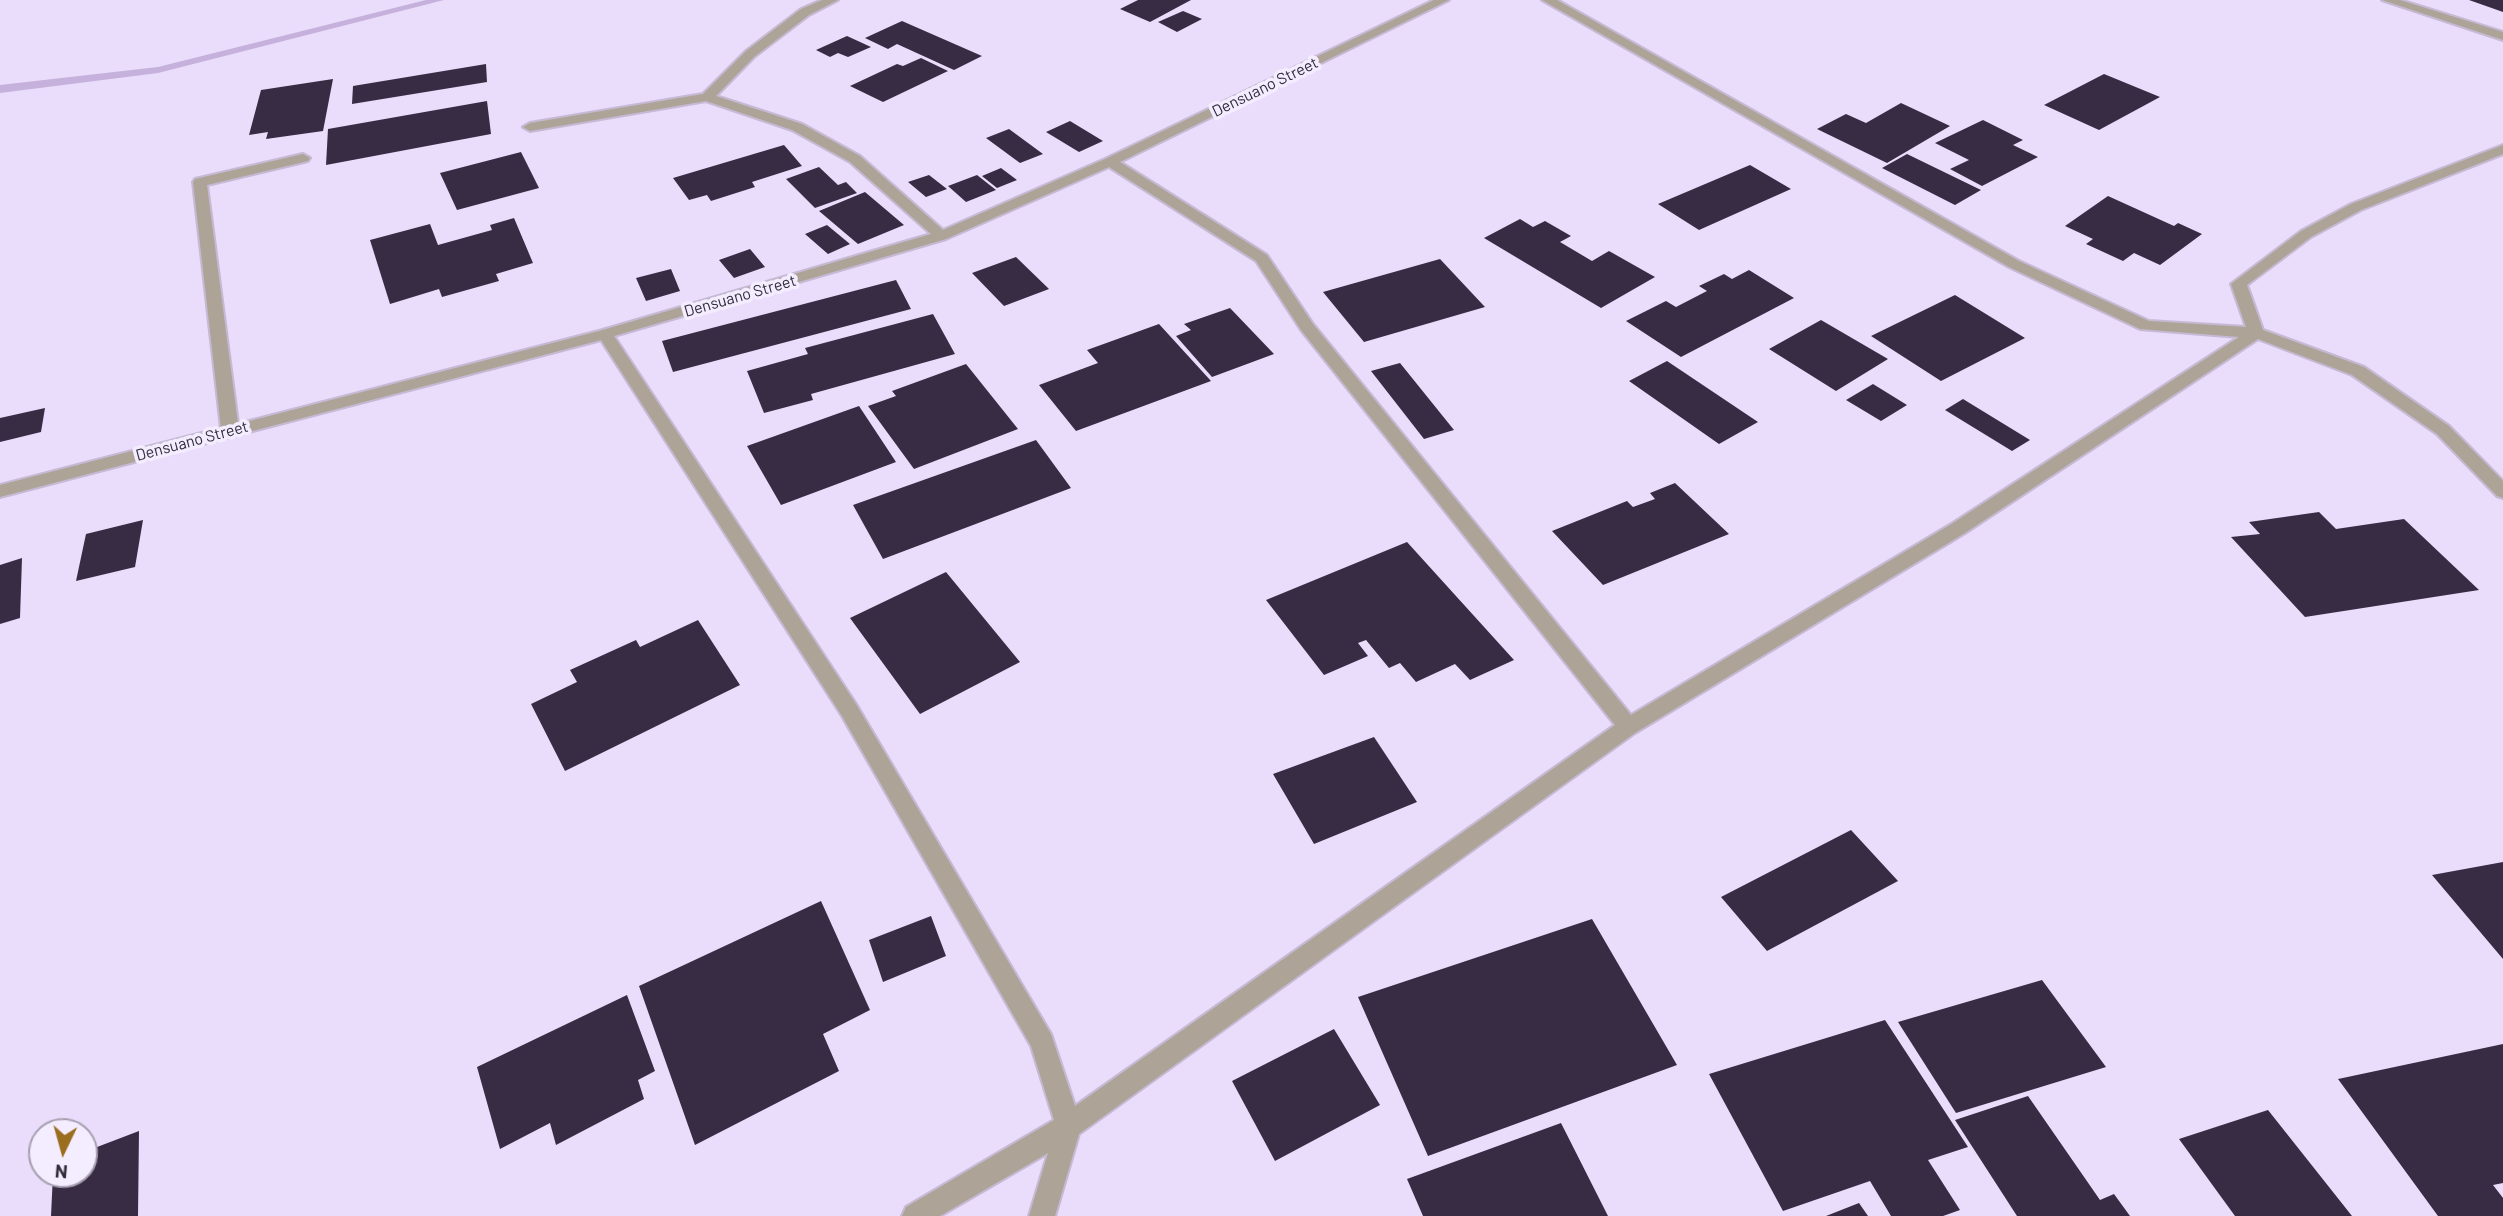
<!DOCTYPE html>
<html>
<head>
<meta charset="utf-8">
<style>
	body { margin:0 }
	#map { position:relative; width:2503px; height:1216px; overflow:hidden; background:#eadcfb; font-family:Barlow,sans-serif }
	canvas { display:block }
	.north { position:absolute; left:28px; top:1118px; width:70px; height:70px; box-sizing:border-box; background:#f4ecff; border:2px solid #a6a0b0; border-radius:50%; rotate:185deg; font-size:19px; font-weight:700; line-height:28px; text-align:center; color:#322d39 }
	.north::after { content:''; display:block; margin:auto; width:24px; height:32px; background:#9b6d1e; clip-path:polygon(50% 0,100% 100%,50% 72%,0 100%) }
</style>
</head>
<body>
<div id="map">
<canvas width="2503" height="1216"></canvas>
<div class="north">N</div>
</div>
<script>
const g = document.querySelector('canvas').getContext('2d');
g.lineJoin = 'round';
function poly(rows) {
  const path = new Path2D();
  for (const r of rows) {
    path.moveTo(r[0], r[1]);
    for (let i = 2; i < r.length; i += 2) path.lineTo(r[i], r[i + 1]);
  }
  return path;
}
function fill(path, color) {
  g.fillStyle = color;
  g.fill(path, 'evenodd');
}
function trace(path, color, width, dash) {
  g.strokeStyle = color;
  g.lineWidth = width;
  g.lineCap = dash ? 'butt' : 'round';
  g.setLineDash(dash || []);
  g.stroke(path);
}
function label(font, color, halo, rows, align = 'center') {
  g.font = font + ' Barlow,sans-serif';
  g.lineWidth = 7;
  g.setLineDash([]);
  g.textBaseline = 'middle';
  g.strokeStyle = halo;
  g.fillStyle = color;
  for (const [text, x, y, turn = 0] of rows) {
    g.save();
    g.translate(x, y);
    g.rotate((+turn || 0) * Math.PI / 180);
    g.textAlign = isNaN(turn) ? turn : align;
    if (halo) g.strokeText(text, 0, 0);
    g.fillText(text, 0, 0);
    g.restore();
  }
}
fill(poly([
	[426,0,444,0,158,73,0,93,0,85,158,67,426,0]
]), '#c5b1db');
fill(poly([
	[1138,0,1191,0,1150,22,1120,9],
	[2469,0,2503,0,2503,12],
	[1183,11,1202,19,1177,32,1158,22],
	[902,21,982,56,954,70,897,44,888,49,865,38],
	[847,36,871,47,848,57,838,53,830,57,816,50],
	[921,58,948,71,883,102,850,86,897,64,903,66],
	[486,64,487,82,352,104,353,86],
	[2104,74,2160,97,2099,130,2044,105],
	[333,79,323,131,266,139,268,132,249,135,261,90],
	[487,101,491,134,326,165,328,129],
	[1901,103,1950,126,1887,163,1817,129,1846,114,1866,123],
	[1983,120,2023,140,2013,145,2038,157,1982,186,1950,169,1969,160,1935,143],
	[1070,121,1103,141,1079,152,1046,132],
	[1009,129,1043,154,1020,163,986,138],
	[784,145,802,166,752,182,755,187,711,201,707,195,689,200,673,178],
	[521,152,539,188,457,210,440,173],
	[1907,154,1981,190,1955,205,1882,168],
	[1750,165,1791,189,1699,230,1658,204],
	[819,167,838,185,846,182,857,193,815,208,786,179],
	[1001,168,1017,180,997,188,982,176],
	[929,175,947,189,926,197,908,182],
	[977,175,996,190,966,202,948,186],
	[865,192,904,225,858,244,819,211],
	[2108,196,2174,226,2178,223,2202,234,2160,265,2134,253,2123,261,2086,244,2093,239,2065,226],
	[514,218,533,263,496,274,499,281,442,297,439,289,390,304,370,240,430,224,438,245,492,230,490,225],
	[1520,219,1533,227,1545,221,1571,236,1560,242,1592,261,1609,251,1655,277,1601,308,1484,238],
	[827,225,850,244,828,254,805,234],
	[750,249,765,267,734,278,719,260],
	[1016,257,1049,289,1004,306,972,273],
	[1440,259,1485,307,1364,342,1323,292],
	[671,269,680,291,646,301,636,278],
	[1749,270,1794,298,1681,357,1626,321,1666,301,1676,307,1707,291,1699,286,1724,274,1732,279],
	[896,280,911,309,673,372,662,341],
	[1955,295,2025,338,1941,381,1871,336],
	[1230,308,1274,354,1212,377,1176,336,1191,330,1184,324],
	[933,314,955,354,811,394,813,400,764,413,747,371,808,354,805,348],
	[1821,320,1888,359,1836,391,1769,349],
	[1159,324,1211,381,1076,431,1039,385,1098,363,1087,350],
	[1667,361,1758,422,1719,444,1629,381],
	[1400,363,1454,430,1424,439,1371,371],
	[966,364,1018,429,914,469,868,406,896,396,892,391],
	[1873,384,1907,405,1881,421,1846,400],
	[1963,399,2030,440,2012,451,1945,410],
	[859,406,896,462,781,505,747,446],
	[45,408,41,432,0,442,0,418],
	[1036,440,1071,488,883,559,853,505],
	[1675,483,1729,534,1603,585,1552,531,1627,501,1633,507,1655,499,1650,493],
	[2319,512,2336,529,2404,519,2479,590,2305,617,2231,537,2260,534,2249,522],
	[143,520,135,567,76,581,86,534],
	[1407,542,1514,660,1470,680,1455,664,1416,682,1400,663,1389,668,1366,640,1358,643,1368,656,1324,675,1266,600],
	[22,558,20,618,0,624,0,565],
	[946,572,1020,662,920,714,850,618],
	[698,620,740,685,565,771,531,704,577,682,570,670,636,640,640,647],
	[1374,737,1417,802,1314,844,1273,774],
	[1851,830,1898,881,1767,951,1721,897],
	[2503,862,2503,959,2432,875],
	[821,901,870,1010,823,1034,839,1071,695,1145,639,986],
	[931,916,946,956,883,982,869,940],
	[1592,919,1677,1065,1428,1156,1358,997],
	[2042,980,2106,1067,1956,1113,1898,1022],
	[627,995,655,1071,638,1080,644,1099,556,1145,550,1123,500,1149,477,1067],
	[1885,1020,1968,1147,1928,1160,1960,1210,1943,1216,1891,1216,1870,1181,1783,1211,1709,1074],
	[1334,1029,1380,1105,1275,1161,1232,1081],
	[2503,1044,2503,1183,2493,1185,2503,1198,2503,1216,2438,1216,2338,1079],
	[2028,1096,2100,1200,2114,1194,2130,1216,2017,1216,1955,1120],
	[2268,1110,2352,1216,2235,1216,2179,1139],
	[1561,1123,1608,1216,1423,1216,1407,1179],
	[139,1131,138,1216,51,1216,53,1174,84,1174,84,1152],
	[1859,1203,1868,1216,1826,1216]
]), '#382c45');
const minor = poly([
	[822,0,838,0,809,15,754,57,716,96,802,124,860,156,943,230,1105,159,1434,0,1449,0,1120,162,1267,255,1313,324,1631,715,1953,523,2239,337,2140,329,2009,267,1542,0,1557,0,2019,261,2149,321,2246,327,2231,284,2301,231,2351,204,2503,145,2503,154,2361,210,2311,237,2247,285,2263,330,2364,367,2449,426,2503,481,2503,498,2497,496,2437,434,2352,375,2258,339,1965,533,1635,733,1079,1134,1055,1216,1029,1216,1048,1153,940,1216,902,1216,906,1207,1054,1120,1031,1046,842,716,601,340,0,497,0,485,221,428,193,182,195,179,303,154,310,158,308,161,207,185,238,424,599,331,931,234,850,162,792,130,706,101,530,131,523,127,530,123,703,94,746,51,801,9,822,0],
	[1109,167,1256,261,1301,330,1615,725,1075,1106,1051,1034,856,704,614,336,946,239,1109,167],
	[2382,0,2400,0,2503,32,2503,40,2382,0]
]);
trace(minor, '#c5b9d4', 4);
fill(minor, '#ada497');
label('16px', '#322d39', '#f4ecff', [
	["Densuano Street",1265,87,-26],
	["Densuano Street",740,296,-16],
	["Densuano Street",192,441,-15]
]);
</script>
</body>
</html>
